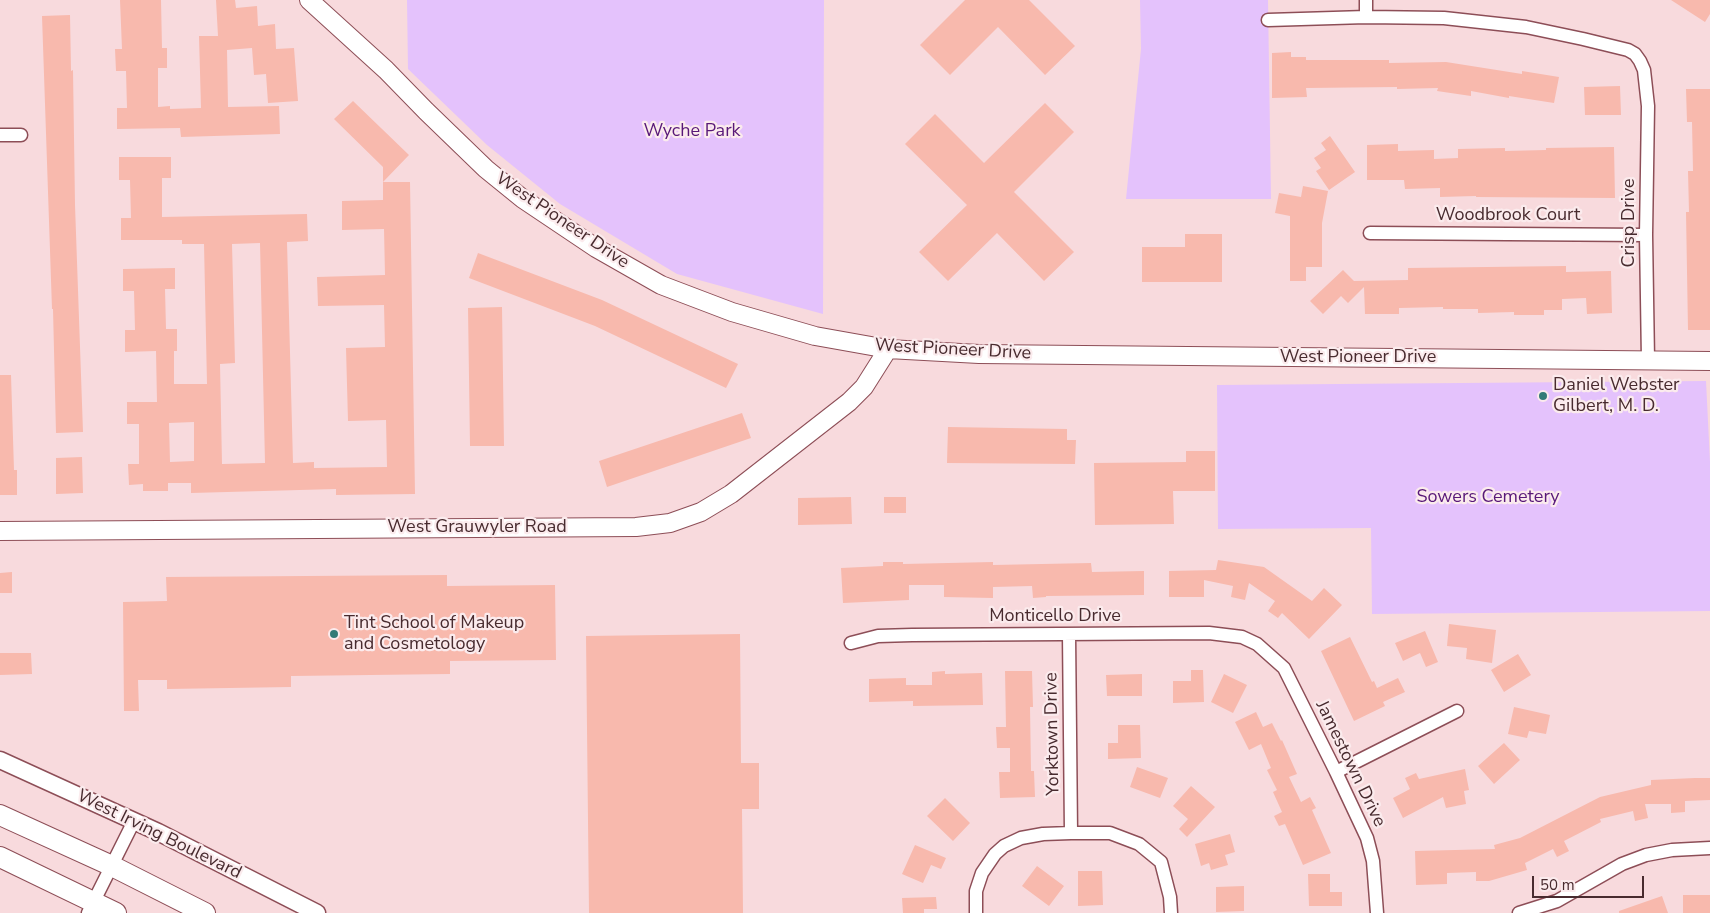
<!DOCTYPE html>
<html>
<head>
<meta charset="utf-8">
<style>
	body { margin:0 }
	#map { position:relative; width:1710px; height:913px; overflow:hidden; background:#f8dadd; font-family:"Nunito Sans",sans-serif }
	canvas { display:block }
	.scale { position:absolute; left:1532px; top:876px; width:112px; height:22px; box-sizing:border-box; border:2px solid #482b2f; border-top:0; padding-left:6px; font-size:15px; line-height:18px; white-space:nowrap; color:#482b2f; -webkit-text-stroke:4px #fbebed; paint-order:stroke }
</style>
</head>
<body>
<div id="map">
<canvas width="1710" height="913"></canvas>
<div class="scale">50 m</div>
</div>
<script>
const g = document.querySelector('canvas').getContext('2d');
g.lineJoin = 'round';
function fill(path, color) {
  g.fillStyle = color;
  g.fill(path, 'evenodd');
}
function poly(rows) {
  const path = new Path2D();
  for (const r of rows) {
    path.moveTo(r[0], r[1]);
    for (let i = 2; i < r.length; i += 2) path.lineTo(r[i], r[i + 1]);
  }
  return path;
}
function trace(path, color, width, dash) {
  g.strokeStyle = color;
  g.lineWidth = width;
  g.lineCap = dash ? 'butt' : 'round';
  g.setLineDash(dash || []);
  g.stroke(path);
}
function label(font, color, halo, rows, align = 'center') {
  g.font = font + ' "Nunito Sans",sans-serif';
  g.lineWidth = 4.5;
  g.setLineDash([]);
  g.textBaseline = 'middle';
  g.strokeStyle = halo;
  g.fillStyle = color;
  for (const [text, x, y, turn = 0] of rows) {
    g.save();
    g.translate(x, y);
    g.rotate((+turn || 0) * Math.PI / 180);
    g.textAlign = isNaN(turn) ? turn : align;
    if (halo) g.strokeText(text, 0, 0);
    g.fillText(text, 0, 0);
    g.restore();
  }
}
fill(poly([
	[407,0,824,0,823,314,677,274,560,204,487,145,408,69],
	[1140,0,1268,0,1271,199,1126,199,1141,49],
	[1706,381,1710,462,1710,611,1372,614,1371,528,1218,529,1217,385]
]), '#e4c2fc');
fill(poly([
	[120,0,161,0,162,48,167,48,167,68,158,68,158,107,170,106,170,109,201,108,199,36,218,36,216,0,235,0,236,8,257,6,258,26,275,24,276,49,294,48,298,101,268,103,266,74,254,75,252,48,227,50,228,107,279,106,280,134,181,137,180,128,117,129,117,108,127,108,126,71,116,71,115,49,122,49],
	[965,0,1029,0,1075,46,1045,75,998,27,950,75,920,45],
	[1671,0,1710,0,1710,14,1705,22],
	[70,15,71,71,73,70,75,205,83,432,56,433,53,309,52,309,42,16],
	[1291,52,1291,57,1306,57,1306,60,1389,60,1389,63,1446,62,1522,74,1522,71,1559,77,1554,103,1509,96,1509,98,1471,91,1471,96,1437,91,1438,88,1397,89,1397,87,1306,88,1307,97,1272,98,1272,53],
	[1620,86,1621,115,1585,115,1584,87],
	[1686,89,1710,89,1710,330,1688,330,1686,212,1689,212,1688,171,1693,171,1692,122,1687,122],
	[353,101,409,155,383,182,383,167,334,119],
	[1045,103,1074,132,1014,192,1074,252,1044,281,997,233,948,281,919,252,967,205,905,144,935,114,984,163],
	[1330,136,1355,172,1329,190,1316,171,1321,168,1314,158,1326,150,1321,143],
	[1398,144,1398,151,1434,150,1434,159,1458,158,1458,149,1505,148,1505,151,1546,150,1546,148,1614,147,1615,198,1476,197,1476,196,1440,197,1440,188,1405,189,1404,180,1367,180,1367,145],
	[119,157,171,157,171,178,162,178,162,217,307,214,308,241,287,242,293,463,314,462,314,468,387,467,386,420,348,421,346,348,385,347,384,305,318,306,317,277,385,275,384,229,342,230,342,201,383,200,383,182,410,182,415,494,336,495,336,489,191,493,191,483,168,483,168,491,143,491,143,484,129,485,128,464,139,464,139,424,127,424,127,402,157,402,156,351,125,352,125,330,135,330,134,291,123,291,123,269,175,268,175,289,165,289,166,329,177,329,177,351,174,351,174,384,207,384,204,244,182,244,182,240,121,240,121,218,131,218,130,180,119,180],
	[260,243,265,463,222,464,220,364,235,363,232,244],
	[194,422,194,461,170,462,169,423],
	[1303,186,1328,191,1322,223,1322,267,1306,267,1306,281,1290,281,1290,216,1275,213,1279,193,1301,197],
	[1185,234,1222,234,1222,282,1142,282,1142,247,1185,247],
	[478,253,602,300,738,364,726,388,595,326,469,278],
	[1566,266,1566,272,1611,271,1612,313,1587,314,1586,298,1562,299,1562,310,1544,310,1544,315,1514,315,1514,312,1478,313,1478,309,1443,309,1443,307,1399,308,1399,314,1365,314,1364,287,1348,303,1341,296,1323,314,1310,301,1343,270,1354,281,1408,280,1408,268],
	[502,307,504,446,470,446,468,308],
	[0,375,11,375,14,470,17,470,17,495,0,495],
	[742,413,751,438,607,487,599,461],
	[948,427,1067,429,1067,440,1076,440,1075,464,947,463],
	[1186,451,1215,451,1215,491,1173,491,1174,524,1095,525,1094,463,1186,462],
	[82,457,83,493,56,494,56,458],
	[851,497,852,524,798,525,798,498],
	[884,497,906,497,906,513,884,513],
	[1218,560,1264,567,1312,601,1324,588,1342,605,1309,639,1282,613,1278,618,1268,611,1275,601,1249,583,1245,600,1231,597,1233,586,1204,580,1204,597,1169,597,1169,571,1216,570],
	[883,562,903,562,903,564,993,562,993,565,1091,563,1092,572,1144,571,1144,595,1046,596,1046,597,1033,598,1032,586,993,587,993,598,944,597,944,585,909,585,909,600,843,603,841,568,883,566],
	[12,572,12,593,0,593,0,573],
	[447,575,447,586,555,585,556,660,450,661,450,674,291,676,291,687,167,689,167,680,138,680,139,711,124,711,123,602,167,601,166,577],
	[1449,624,1496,630,1492,663,1466,659,1467,648,1447,646],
	[1425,631,1438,662,1426,667,1420,653,1403,661,1395,643],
	[740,634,741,763,759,763,759,809,742,809,743,913,589,913,586,636],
	[1350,637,1372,682,1374,681,1377,688,1398,678,1405,692,1383,702,1385,706,1354,721,1321,651],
	[0,653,31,653,32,674,0,675],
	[1518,654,1531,675,1504,692,1491,670],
	[1191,670,1203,670,1204,702,1173,703,1173,681,1191,681],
	[945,671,945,674,982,673,983,705,913,706,913,701,869,702,869,679,906,678,906,685,932,685,932,672],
	[1005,671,1032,671,1033,707,1030,707,1031,771,1034,771,1035,797,1000,798,999,772,1010,772,1010,748,997,748,996,727,1006,727],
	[1142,674,1142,696,1107,696,1106,675],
	[1224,674,1247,685,1233,713,1211,702],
	[1514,707,1550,715,1546,734,1529,731,1527,738,1508,734],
	[1256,712,1263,727,1272,723,1281,741,1282,740,1297,774,1289,777,1301,802,1310,797,1316,808,1312,810,1331,853,1303,865,1285,824,1279,826,1274,816,1282,812,1273,792,1277,790,1267,770,1271,768,1261,744,1249,750,1235,722],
	[1118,725,1140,725,1141,758,1108,759,1108,743,1118,743],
	[1504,743,1520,760,1494,784,1478,766],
	[1137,767,1168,778,1160,798,1130,787],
	[1465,769,1469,790,1464,791,1466,804,1446,808,1443,797,1403,818,1393,798,1410,789,1405,778,1416,773,1419,779],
	[1695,778,1710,778,1710,800,1685,801,1685,812,1671,813,1671,804,1645,804,1648,818,1635,821,1633,811,1600,819,1601,822,1564,841,1569,851,1557,857,1553,849,1525,863,1527,870,1489,881,1476,881,1476,872,1447,873,1447,884,1416,885,1415,851,1495,849,1494,845,1520,838,1600,797,1651,785,1651,780],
	[1191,786,1215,807,1187,837,1179,829,1188,819,1173,806],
	[945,798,970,823,953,841,927,816],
	[1230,834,1235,852,1225,855,1228,865,1211,870,1209,863,1201,866,1195,844],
	[915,845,946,858,941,869,931,865,923,883,902,874],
	[1037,866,1064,886,1049,906,1022,886],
	[1078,871,1102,871,1103,905,1078,906],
	[1308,874,1330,874,1330,892,1342,892,1342,906,1309,906],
	[1244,886,1244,911,1216,912,1216,887],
	[1683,895,1710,895,1710,913,1683,913],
	[1662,896,1668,913,1619,913,1619,911],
	[936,897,937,909,924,909,924,913,903,913,902,898]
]), '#f8b9ad');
const minor = poly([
	[1366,0,1366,17],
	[1268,20,1366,17,1444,18,1526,27,1583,39,1628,50,1635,54,1640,61,1644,70,1648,106,1646,235,1648,360],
	[0,135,21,135],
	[1370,233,1646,235],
	[1069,634,1071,833],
	[851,643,878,636,912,635,1209,633,1242,637,1257,644,1284,668,1336,772,1367,838,1373,861,1377,913],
	[1336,772,1457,711],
	[88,913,134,821],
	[976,913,976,891,982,873,995,854,1004,846,1021,838,1043,834,1071,833,1110,833,1139,844,1161,862,1170,897,1171,913],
	[1519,913,1557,901,1622,864,1646,855,1672,850,1710,848]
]);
const tertiary = poly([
	[0,760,158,832,317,913]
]);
const secondary = poly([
	[309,0,386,70,426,111,486,169,523,199,596,248,661,285,732,312,815,336,888,349,979,354,1710,361],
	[0,531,636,527,670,523,701,512,731,494,849,402,864,387,888,349]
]);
const primary = poly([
	[0,815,112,866,205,913],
	[0,857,116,913]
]);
trace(minor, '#8d4e57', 15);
trace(tertiary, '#8d4e57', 19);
trace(secondary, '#8d4e57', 20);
trace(primary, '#8d4e57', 22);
trace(minor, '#fff', 12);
trace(tertiary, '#fff', 16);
trace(secondary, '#fff', 18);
trace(primary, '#fff', 20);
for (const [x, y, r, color] of [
	[1543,396,5,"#327b77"],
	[334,634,5,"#327b77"]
]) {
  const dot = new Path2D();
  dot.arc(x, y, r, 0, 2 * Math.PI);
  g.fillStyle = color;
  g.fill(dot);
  trace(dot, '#fbebed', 2);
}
label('18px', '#581878', '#fbebed', [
	["Wyche Park",692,132],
	["Sowers Cemetery",1488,498]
]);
label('18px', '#482b2f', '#fbebed', [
	["Woodbrook Court",1508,216],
	["West Pioneer Drive",562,221,34],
	["Crisp Drive",1630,223,-90],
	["West Pioneer Drive",953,350,3],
	["West Pioneer Drive",1358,358],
	["West Grauwyler Road",477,528],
	["Monticello Drive",1055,617],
	["Yorktown Drive",1053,734,-91],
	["Jamestown Drive",1350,764,64],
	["West Irving Boulevard",159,835,26]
]);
label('18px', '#482b2f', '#fbebed', [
	["Daniel Webster",1553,386],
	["Gilbert, M. D.",1553,407],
	["Tint School of Makeup",344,624],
	["and Cosmetology",344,645]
], 'left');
</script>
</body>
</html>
